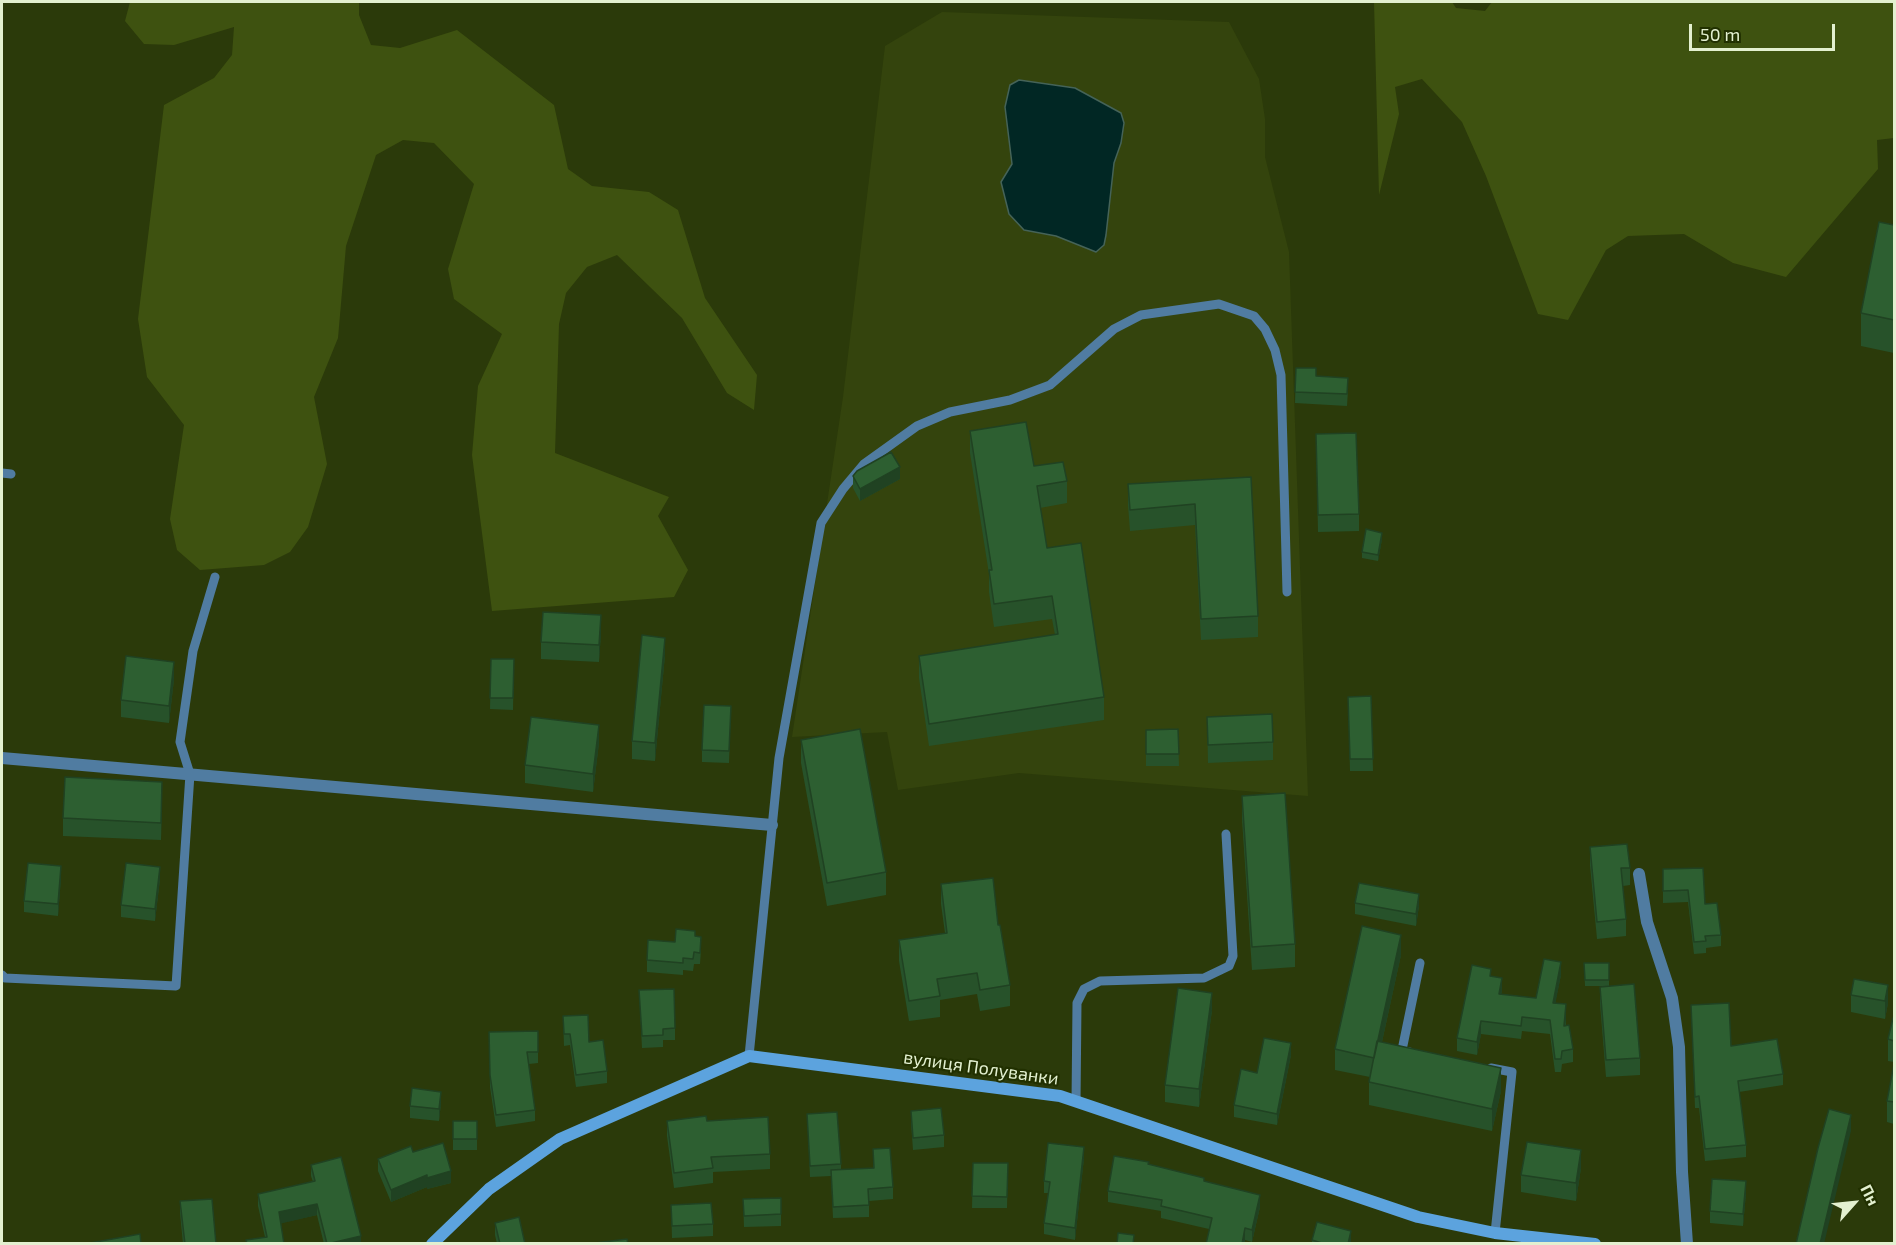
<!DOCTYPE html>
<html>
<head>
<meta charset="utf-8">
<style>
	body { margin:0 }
	#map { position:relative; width:1896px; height:1245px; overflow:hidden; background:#2b3a0a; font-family:"Exo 2",sans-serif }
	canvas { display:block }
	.frame { position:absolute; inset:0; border:3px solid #e3f0d0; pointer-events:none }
	.north { position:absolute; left:1824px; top:1173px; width:60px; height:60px; -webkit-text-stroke:4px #213000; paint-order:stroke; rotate:63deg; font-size:16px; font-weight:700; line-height:24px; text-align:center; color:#e3f0d0 }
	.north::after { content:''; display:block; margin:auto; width:21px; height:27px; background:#e3f0d0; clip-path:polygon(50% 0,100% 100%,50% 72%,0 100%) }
	.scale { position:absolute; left:1689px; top:24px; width:146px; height:27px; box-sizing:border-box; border:3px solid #e3f0d0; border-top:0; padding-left:8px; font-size:18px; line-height:21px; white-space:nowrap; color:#e3f0d0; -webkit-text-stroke:4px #213000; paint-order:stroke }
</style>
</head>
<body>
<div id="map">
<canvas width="1896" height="1245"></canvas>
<div class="frame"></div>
<div class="north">Пн</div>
<div class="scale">50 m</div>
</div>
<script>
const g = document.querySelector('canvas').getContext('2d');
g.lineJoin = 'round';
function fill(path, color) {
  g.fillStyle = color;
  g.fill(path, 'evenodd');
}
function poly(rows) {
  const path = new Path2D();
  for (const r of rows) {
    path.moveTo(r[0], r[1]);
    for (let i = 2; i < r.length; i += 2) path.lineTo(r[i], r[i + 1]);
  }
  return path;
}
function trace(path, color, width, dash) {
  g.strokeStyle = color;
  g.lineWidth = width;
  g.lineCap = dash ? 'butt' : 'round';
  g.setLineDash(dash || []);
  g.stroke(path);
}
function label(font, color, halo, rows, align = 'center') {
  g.font = font + ' "Exo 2",sans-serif';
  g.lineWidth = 4.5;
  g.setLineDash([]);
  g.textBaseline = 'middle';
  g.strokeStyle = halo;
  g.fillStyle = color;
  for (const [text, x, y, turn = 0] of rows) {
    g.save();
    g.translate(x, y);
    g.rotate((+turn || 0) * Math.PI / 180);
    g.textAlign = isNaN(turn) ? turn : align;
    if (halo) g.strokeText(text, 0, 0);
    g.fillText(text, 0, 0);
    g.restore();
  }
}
fill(poly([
	[942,12,1229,22,1259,79,1265,119,1265,157,1289,252,1308,796,1019,773,898,790,887,732,792,737,843,397,885,46]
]), '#34440d');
fill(poly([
	[130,2,359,2,359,15,371,45,400,48,457,30,554,105,568,169,592,186,649,192,678,210,705,298,757,375,754,410,727,393,682,318,617,255,587,267,566,293,559,324,555,453,669,497,658,516,688,570,674,597,492,611,472,455,478,386,502,334,454,299,448,269,474,184,434,143,403,140,376,155,346,246,338,338,314,397,327,464,308,527,290,552,264,565,200,570,177,550,170,519,184,425,147,377,138,319,164,105,214,78,232,55,234,27,174,45,144,44,125,21],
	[1374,2,1452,2,1456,8,1485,11,1492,2,1894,2,1894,138,1877,140,1878,169,1786,277,1733,263,1684,234,1628,236,1606,250,1568,320,1538,314,1486,176,1462,122,1422,79,1395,87,1399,114,1379,195]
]), '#3e5210');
const water = poly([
	[1019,80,1075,88,1121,113,1124,123,1121,143,1114,163,1106,235,1104,245,1096,252,1056,236,1024,230,1009,214,1001,182,1012,164,1005,107,1010,85,1019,80]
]);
fill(water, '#012724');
trace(water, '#456358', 1.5);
trace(poly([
	[2,473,11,474],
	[2,975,5,978,176,986,190,774,180,742,193,651,215,577],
	[1410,1052,1402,1050,1420,963],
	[749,1056,779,758,821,523,843,489,864,464,917,426,950,412,1010,400,1050,385,1114,329,1141,315,1219,304,1254,316,1265,329,1275,350,1281,375,1287,592],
	[1491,1068,1512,1072,1495,1233],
	[1076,1102,1077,1003,1084,989,1100,981,1204,978,1229,966,1233,956,1226,834]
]), '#507ca1', 9);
trace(poly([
	[2,758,772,825],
	[1639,874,1647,922,1672,998,1679,1047,1682,1172,1687,1244]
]), '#507ca1', 12);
trace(poly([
	[432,1244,489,1189,560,1139,749,1056,1060,1096,1418,1217,1495,1233,1595,1244]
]), '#5ca3de', 12);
fill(poly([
	[1894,225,1894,353,1861,346,1861,313],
	[1296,368,1348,390,1347,406,1295,403],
	[970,431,1034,466,1067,481,1067,503,1040,508,1047,548,1104,697,1104,720,929,746,919,678,919,656,1055,635,1052,619,994,627,989,592,989,574,970,453],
	[1316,434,1359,514,1359,531,1318,532],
	[853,476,900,479,860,501,853,488],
	[1251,477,1258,616,1258,637,1201,640,1195,525,1130,531,1128,505,1128,484],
	[1382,539,1378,561,1362,558,1362,552],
	[601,633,599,662,541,659,541,642],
	[665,655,655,761,632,759,632,741],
	[491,659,514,659,513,710,490,709],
	[174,679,169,723,121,717,121,700],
	[1371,696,1373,771,1350,771,1348,697],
	[731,706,729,763,702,762,702,750],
	[1207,717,1273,742,1273,760,1208,763],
	[1178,729,1179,766,1146,766,1146,730],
	[801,740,886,872,886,895,827,906,801,763],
	[599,743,593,792,525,783,525,765],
	[1242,796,1295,944,1295,967,1252,970,1242,819],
	[162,799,161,840,63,836,63,818],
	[1590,847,1630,868,1630,885,1623,886,1626,919,1626,936,1597,939,1590,865],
	[1663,869,1705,904,1721,935,1721,946,1706,948,1706,953,1694,954,1688,902,1663,903],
	[61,878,58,916,24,912,24,901],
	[160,879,155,921,121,917,121,905],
	[941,884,998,925,1010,985,1010,1006,980,1011,977,994,940,1000,940,1017,909,1021,899,961,899,940,945,933,941,904],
	[1355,903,1419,906,1416,926,1355,914],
	[695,936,701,949,700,964,694,964,693,971,683,970,683,975,647,972,647,960,675,942],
	[1401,955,1382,1042,1501,1091,1492,1131,1369,1105,1369,1082,1370,1077,1335,1070,1335,1049],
	[1584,963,1609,963,1609,986,1585,986],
	[1561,975,1555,1003,1566,1018,1566,1026,1573,1049,1573,1062,1562,1064,1561,1072,1555,1072,1550,1034,1522,1031,1521,1039,1481,1034,1477,1055,1457,1051,1457,1038,1491,976,1502,991,1501,994,1536,998],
	[1854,979,1888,1003,1885,1019,1851,1012,1851,995],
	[1600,987,1640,1058,1640,1075,1606,1077,1600,1004],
	[639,990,675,1028,675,1040,663,1040,663,1047,642,1048],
	[1691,1005,1731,1046,1783,1074,1783,1085,1739,1092,1746,1145,1746,1157,1705,1161,1699,1108,1695,1108],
	[1212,1010,1199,1107,1165,1102,1165,1085],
	[563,1016,607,1071,607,1083,576,1087,570,1045,564,1046],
	[1894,1019,1894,1062,1888,1061,1888,1039],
	[538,1031,538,1063,529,1064,535,1110,535,1121,496,1127,490,1087,489,1032],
	[1291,1055,1277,1125,1234,1117,1234,1105,1257,1073],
	[1894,1064,1894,1124,1887,1122,1887,1101],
	[441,1103,439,1121,410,1118,410,1106],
	[911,1111,944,1135,944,1147,913,1150,911,1123],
	[807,1114,841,1164,841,1170,873,1168,873,1149,893,1187,893,1199,869,1201,869,1217,833,1218,831,1176,810,1177],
	[453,1121,477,1121,477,1150,453,1150],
	[667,1121,707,1121,770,1154,770,1169,713,1172,713,1183,674,1188,667,1136],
	[413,1152,451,1183,427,1189,427,1187,391,1202,378,1171,378,1159],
	[1084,1158,1075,1240,1044,1234,1044,1223,1048,1193,1044,1193,1044,1181],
	[973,1163,1008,1163,1007,1208,972,1208],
	[311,1165,361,1244,324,1244,317,1215,281,1223,284,1244,246,1244,246,1240,265,1237,258,1206,258,1194,313,1182,311,1176],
	[1149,1165,1204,1181,1260,1207,1252,1242,1209,1229,1161,1218,1161,1211,1108,1202,1108,1191],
	[1581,1168,1576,1201,1521,1192,1521,1175],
	[1746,1193,1743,1226,1710,1223,1710,1211],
	[781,1198,781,1226,744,1227,743,1199],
	[180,1201,216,1244,183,1244,180,1213],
	[671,1205,713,1224,713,1236,672,1238],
	[495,1223,525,1244,497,1244,495,1235],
	[1312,1240,1351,1244,1312,1244]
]), '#27522a');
fill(poly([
	[900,467,900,479,860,501,860,489],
	[1382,533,1382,539,1378,561,1378,555],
	[601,615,601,633,599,662,599,645],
	[665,638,665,655,655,761,655,743],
	[174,662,174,679,169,723,169,706],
	[599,725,599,743,593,792,593,774],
	[162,782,162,799,161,840,161,823],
	[61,866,61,878,58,916,58,904],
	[160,867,160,879,155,921,155,909],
	[1419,894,1419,906,1416,926,1416,914],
	[1401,935,1401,955,1374,1078,1374,1058],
	[1561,962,1561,975,1553,1016,1553,1003],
	[1502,978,1502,991,1499,1007,1499,994],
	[1888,985,1888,1003,1885,1019,1885,1001],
	[1212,993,1212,1010,1199,1107,1199,1089],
	[1566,1004,1566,1018,1564,1039,1564,1026],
	[1481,1021,1481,1034,1477,1055,1477,1042],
	[1291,1043,1291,1055,1277,1125,1277,1114],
	[1501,1068,1501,1091,1492,1131,1492,1109],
	[441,1092,441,1103,439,1121,439,1109],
	[1851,1115,1851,1131,1824,1244,1820,1244],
	[1084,1147,1084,1158,1075,1240,1075,1228],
	[1581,1150,1581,1168,1576,1201,1576,1183],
	[451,1171,451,1183,427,1189,427,1178],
	[427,1175,427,1187,391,1202,391,1190],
	[1746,1181,1746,1193,1743,1226,1743,1214],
	[1260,1195,1260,1207,1252,1242,1252,1230],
	[317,1204,317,1215,279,1224,279,1212],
	[1245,1228,1245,1244,1242,1244],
	[1351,1231,1351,1244,1348,1244],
	[361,1236,361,1244,330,1244]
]), '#204222');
const building = poly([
	[1879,222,1894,225,1894,320,1861,313,1879,222],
	[1296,368,1316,368,1316,376,1348,378,1347,394,1295,392,1296,368],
	[1026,422,1034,466,1063,462,1067,481,1037,486,1047,548,1081,543,1104,697,929,724,919,656,1058,634,1052,596,994,604,989,570,992,570,970,431,1026,422],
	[1356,433,1359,514,1318,515,1316,434,1356,433],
	[891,452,900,467,860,489,853,476,857,471,891,452],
	[1251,477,1258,616,1201,619,1195,504,1130,510,1128,484,1251,477],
	[1366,529,1382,533,1378,555,1362,552,1366,529],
	[543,612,601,615,599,645,541,642,543,612],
	[642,635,665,638,655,743,632,741,642,635],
	[126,656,174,662,169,706,121,700,126,656],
	[491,659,514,659,513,698,490,698,491,659],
	[1371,696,1373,759,1350,759,1348,697,1371,696],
	[704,705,731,706,729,751,702,750,704,705],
	[1272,714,1273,742,1208,745,1207,717,1272,714],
	[531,717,599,725,593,774,525,765,531,717],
	[860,729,886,872,827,883,801,740,860,729],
	[1178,729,1179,754,1146,754,1146,730,1178,729],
	[65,777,162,782,161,823,63,818,65,777],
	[1285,793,1295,944,1252,947,1242,796,1285,793],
	[1627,844,1630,868,1621,868,1626,919,1597,922,1590,847,1627,844],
	[28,863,61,866,58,904,24,901,28,863],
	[126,863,160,867,155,909,121,905,126,863],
	[1703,868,1705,904,1717,903,1721,935,1705,936,1706,941,1694,942,1688,890,1663,891,1663,869,1703,868],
	[993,878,998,925,1000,925,1010,985,980,990,977,973,937,979,940,996,909,1001,899,940,947,933,941,884,993,878],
	[1359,883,1419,894,1416,914,1355,903,1359,883],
	[1362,926,1401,935,1374,1058,1335,1049,1362,926],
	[676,929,695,931,695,936,701,937,700,953,694,952,693,959,683,958,683,963,647,960,648,940,675,942,676,929],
	[1544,959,1561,962,1553,1003,1566,1004,1564,1026,1569,1025,1573,1049,1562,1051,1561,1059,1555,1059,1550,1020,1522,1017,1521,1026,1481,1021,1477,1042,1457,1038,1472,965,1491,969,1490,976,1502,978,1499,994,1536,998,1544,959],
	[1584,963,1609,963,1609,980,1585,980,1584,963],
	[1854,979,1888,985,1885,1001,1851,995,1854,979],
	[1634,984,1640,1058,1606,1060,1600,987,1634,984],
	[1178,988,1212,993,1199,1089,1165,1085,1178,988],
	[674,989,675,1028,663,1029,663,1035,642,1036,639,990,674,989],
	[1729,1003,1731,1046,1777,1039,1783,1074,1738,1081,1746,1145,1705,1149,1699,1096,1695,1097,1691,1005,1729,1003],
	[588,1015,589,1042,603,1040,607,1071,576,1075,570,1034,564,1034,563,1016,588,1015],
	[1893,1018,1894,1019,1894,1041,1888,1039,1893,1018],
	[538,1031,538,1052,527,1052,535,1110,496,1115,490,1075,489,1032,538,1031],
	[1264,1038,1291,1043,1277,1114,1234,1105,1241,1069,1257,1073,1264,1038],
	[1377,1041,1501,1068,1492,1109,1369,1082,1377,1041],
	[1894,1064,1894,1102,1887,1101,1894,1064],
	[412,1088,441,1092,439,1109,410,1106,412,1088],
	[941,1108,944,1135,913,1138,911,1111,941,1108],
	[1829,1109,1851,1115,1820,1244,1796,1244,1818,1148,1829,1109],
	[837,1112,841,1164,810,1166,807,1114,837,1112],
	[706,1116,707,1121,768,1117,770,1154,711,1157,713,1168,674,1173,667,1121,706,1116],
	[453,1121,477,1121,477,1139,453,1139,453,1121],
	[1527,1142,1581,1150,1576,1183,1521,1175,1527,1142],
	[443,1143,451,1171,427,1178,427,1175,391,1190,378,1159,411,1146,413,1152,443,1143],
	[1048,1143,1084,1147,1075,1228,1044,1223,1050,1182,1044,1181,1048,1143],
	[890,1148,893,1187,868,1189,869,1205,833,1207,831,1170,874,1168,873,1149,890,1148],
	[1114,1156,1149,1162,1148,1164,1204,1178,1204,1181,1260,1195,1252,1230,1245,1228,1242,1244,1206,1244,1212,1218,1161,1206,1162,1200,1108,1191,1114,1156],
	[341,1157,361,1236,327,1244,317,1204,279,1212,284,1244,247,1244,246,1240,267,1237,258,1194,315,1181,311,1165,341,1157],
	[973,1163,1008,1163,1007,1197,972,1196,973,1163],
	[1712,1179,1746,1181,1743,1214,1710,1211,1712,1179],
	[781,1198,781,1214,744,1216,743,1199,781,1198],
	[212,1199,216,1244,185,1244,180,1201,212,1199],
	[711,1203,713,1224,672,1226,671,1205,711,1203],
	[519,1217,525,1244,500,1244,495,1223,519,1217],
	[1317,1222,1351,1231,1348,1244,1325,1244,1312,1240,1317,1222],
	[1118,1233,1134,1235,1133,1244,1117,1244,1118,1233],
	[140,1234,141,1244,90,1244,90,1243,140,1234],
	[627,1239,628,1244,595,1244,595,1243,627,1239]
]);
fill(building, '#2d5f31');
trace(building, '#204222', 1.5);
label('18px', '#e3f0d0', '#213000', [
	["вулиця Полуванки",981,1068,8]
]);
</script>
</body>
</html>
